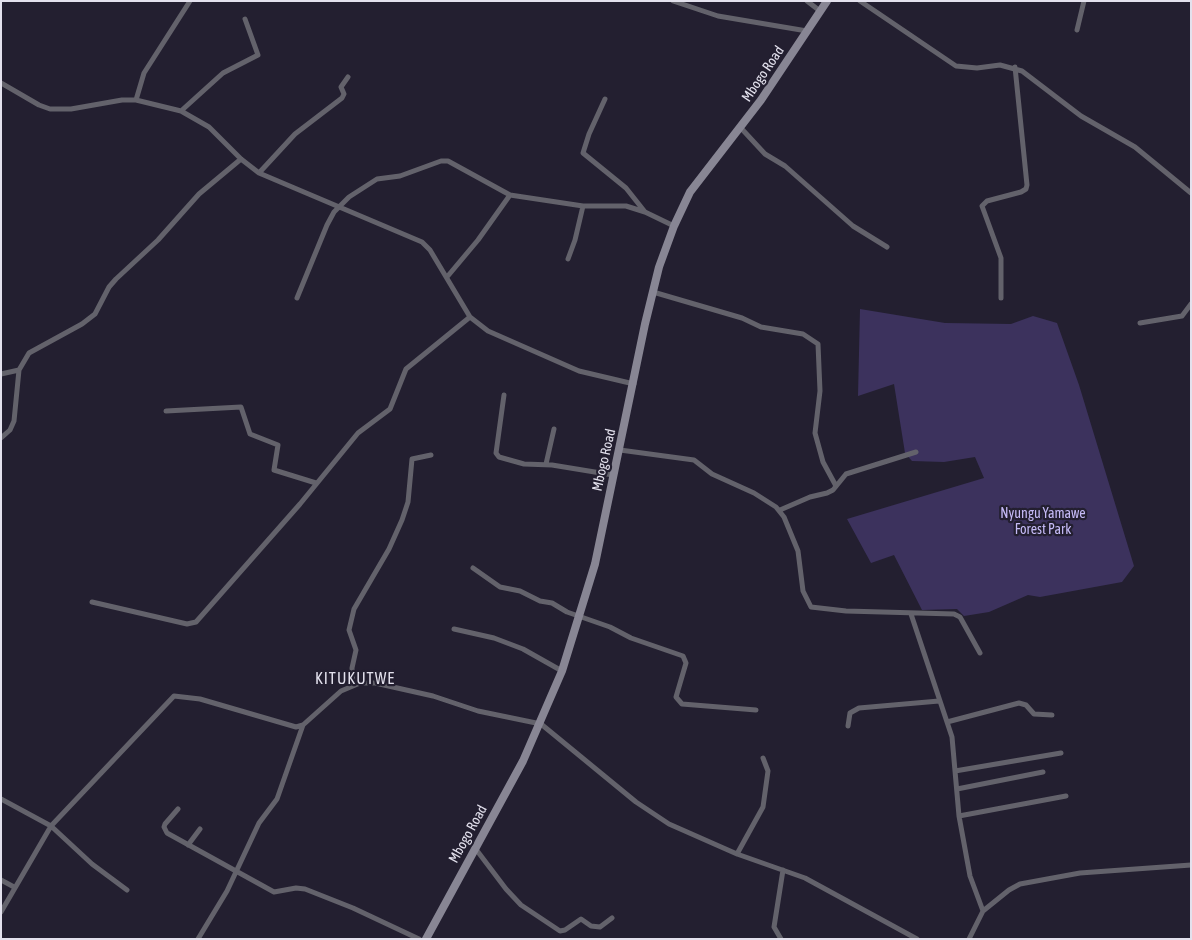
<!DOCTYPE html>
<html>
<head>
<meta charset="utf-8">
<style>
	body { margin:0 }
	#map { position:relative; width:1192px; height:940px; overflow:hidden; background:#231f30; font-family:"Asap Condensed",sans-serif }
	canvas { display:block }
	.frame { position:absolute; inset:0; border:2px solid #e3e1ed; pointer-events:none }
</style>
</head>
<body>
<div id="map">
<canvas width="1192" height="940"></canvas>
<div class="frame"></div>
</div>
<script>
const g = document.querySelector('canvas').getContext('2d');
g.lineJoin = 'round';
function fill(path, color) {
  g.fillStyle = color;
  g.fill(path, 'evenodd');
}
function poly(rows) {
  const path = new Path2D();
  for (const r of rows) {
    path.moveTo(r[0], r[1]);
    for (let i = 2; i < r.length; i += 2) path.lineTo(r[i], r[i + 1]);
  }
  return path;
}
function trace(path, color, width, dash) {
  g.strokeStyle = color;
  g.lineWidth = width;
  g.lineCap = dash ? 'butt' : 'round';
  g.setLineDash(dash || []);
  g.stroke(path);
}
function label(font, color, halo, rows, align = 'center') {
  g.font = font + ' "Asap Condensed",sans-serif';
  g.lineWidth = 4.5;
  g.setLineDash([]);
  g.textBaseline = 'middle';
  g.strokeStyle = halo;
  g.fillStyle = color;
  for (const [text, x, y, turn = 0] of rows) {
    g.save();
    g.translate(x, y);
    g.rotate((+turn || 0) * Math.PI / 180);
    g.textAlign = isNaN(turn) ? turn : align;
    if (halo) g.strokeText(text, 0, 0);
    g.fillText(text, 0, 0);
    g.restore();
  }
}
fill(poly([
	[860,309,945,323,1011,324,1033,316,1057,323,1079,385,1134,566,1122,582,1040,597,1028,595,989,612,964,616,957,609,922,610,894,555,871,563,847,519,984,478,975,457,944,462,912,461,905,453,894,384,858,396]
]), '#3c325d');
trace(poly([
	[673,1,718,16,807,31],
	[807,1,820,11],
	[860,1,956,66,977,68,1000,65,1022,71,1081,116,1135,147,1191,193],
	[1077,30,1084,1],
	[1,83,39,105,50,109,71,109,122,100,136,100,181,111,209,127,241,159,259,173,422,242,430,250,470,317,488,331,579,371,634,384],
	[605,99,589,134,583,153,626,188,645,212],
	[136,100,144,73,190,1],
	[181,111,223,73,258,55,245,19],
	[740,127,765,154,785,166,853,226,887,247],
	[259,173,295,134,342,98,344,94,341,87,348,77],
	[568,259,575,240,583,206],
	[447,277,478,240,510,195],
	[653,292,742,318,761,327,803,334,818,344,820,391,815,433,823,462,836,486],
	[297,298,327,225,334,212,349,197,377,179,400,176,441,161,448,161,510,195,583,206,626,206,645,212,674,226],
	[1001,298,1001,258,982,206,987,201,1021,192,1026,189,1027,185,1015,67],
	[1140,323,1182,316,1191,304],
	[1,374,19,370],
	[504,395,496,453,499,457,524,464,552,465,613,475],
	[166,411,241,407,250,434,278,445,274,470,316,483],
	[1,438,10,430,14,421,19,370,29,353,82,324,95,314,109,287,116,279,158,240,199,194,241,159],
	[620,450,694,460,712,474,754,493,776,507,784,517,798,551,803,591,811,607,846,611,954,614,960,617,980,653],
	[546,464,554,429],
	[780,510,810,497,827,493,833,490,846,474,916,452],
	[473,568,500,587,520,591,540,601,552,603,567,612,610,627,631,638,683,656,686,663,676,697,682,704,756,710],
	[92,602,187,624,196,622,300,504,358,433,390,409,406,369,470,317],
	[911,614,952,737,959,816,970,876,983,911],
	[454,629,494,638,523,649,562,671],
	[353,686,352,668,356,650,349,630,354,609,389,549,402,520,408,502,412,459,431,455],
	[947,722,1019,703,1026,705,1034,714,1052,715],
	[848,726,850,713,859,708,939,701],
	[955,771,1061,753],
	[957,789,1043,772],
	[1,799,51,826,92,864,127,890],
	[178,809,165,824,164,827,167,833,274,892,296,888,305,889,353,908,419,939],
	[959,816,1066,796],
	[188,845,200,829],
	[475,848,506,889,521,905,560,931,565,930,581,919,591,926,600,927,612,918],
	[737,854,763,807,768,771,763,758],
	[1,880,14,887],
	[1,912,51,826,174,696,200,699,296,727,303,725,341,691,360,683,375,683,433,696,478,711,541,724,636,802,669,824,737,854,805,878,917,939],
	[198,939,227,891,259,823,277,799,303,725],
	[781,939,774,927,783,870],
	[969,939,983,911,1009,890,1020,884,1080,873,1191,865]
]), '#63626b', 5);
trace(poly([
	[426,939,523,761,562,671,595,564,645,324,659,267,674,226,690,192,761,100,827,1]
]), '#888694', 8);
label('14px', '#e3e1ed', '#231f30', [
	["Mbogo Road",763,74,-56],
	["Mbogo Road",604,460,-77],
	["Mbogo Road",468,834,-61]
]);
label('14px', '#c5baf6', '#231f30', [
	["Nyungu Yamawe",1043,514],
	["Forest Park",1043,530]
]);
g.letterSpacing = '1px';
label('16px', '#e3e1ed', '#231f30', [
	["KITUKUTWE",355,679]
]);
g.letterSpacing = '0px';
</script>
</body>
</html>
